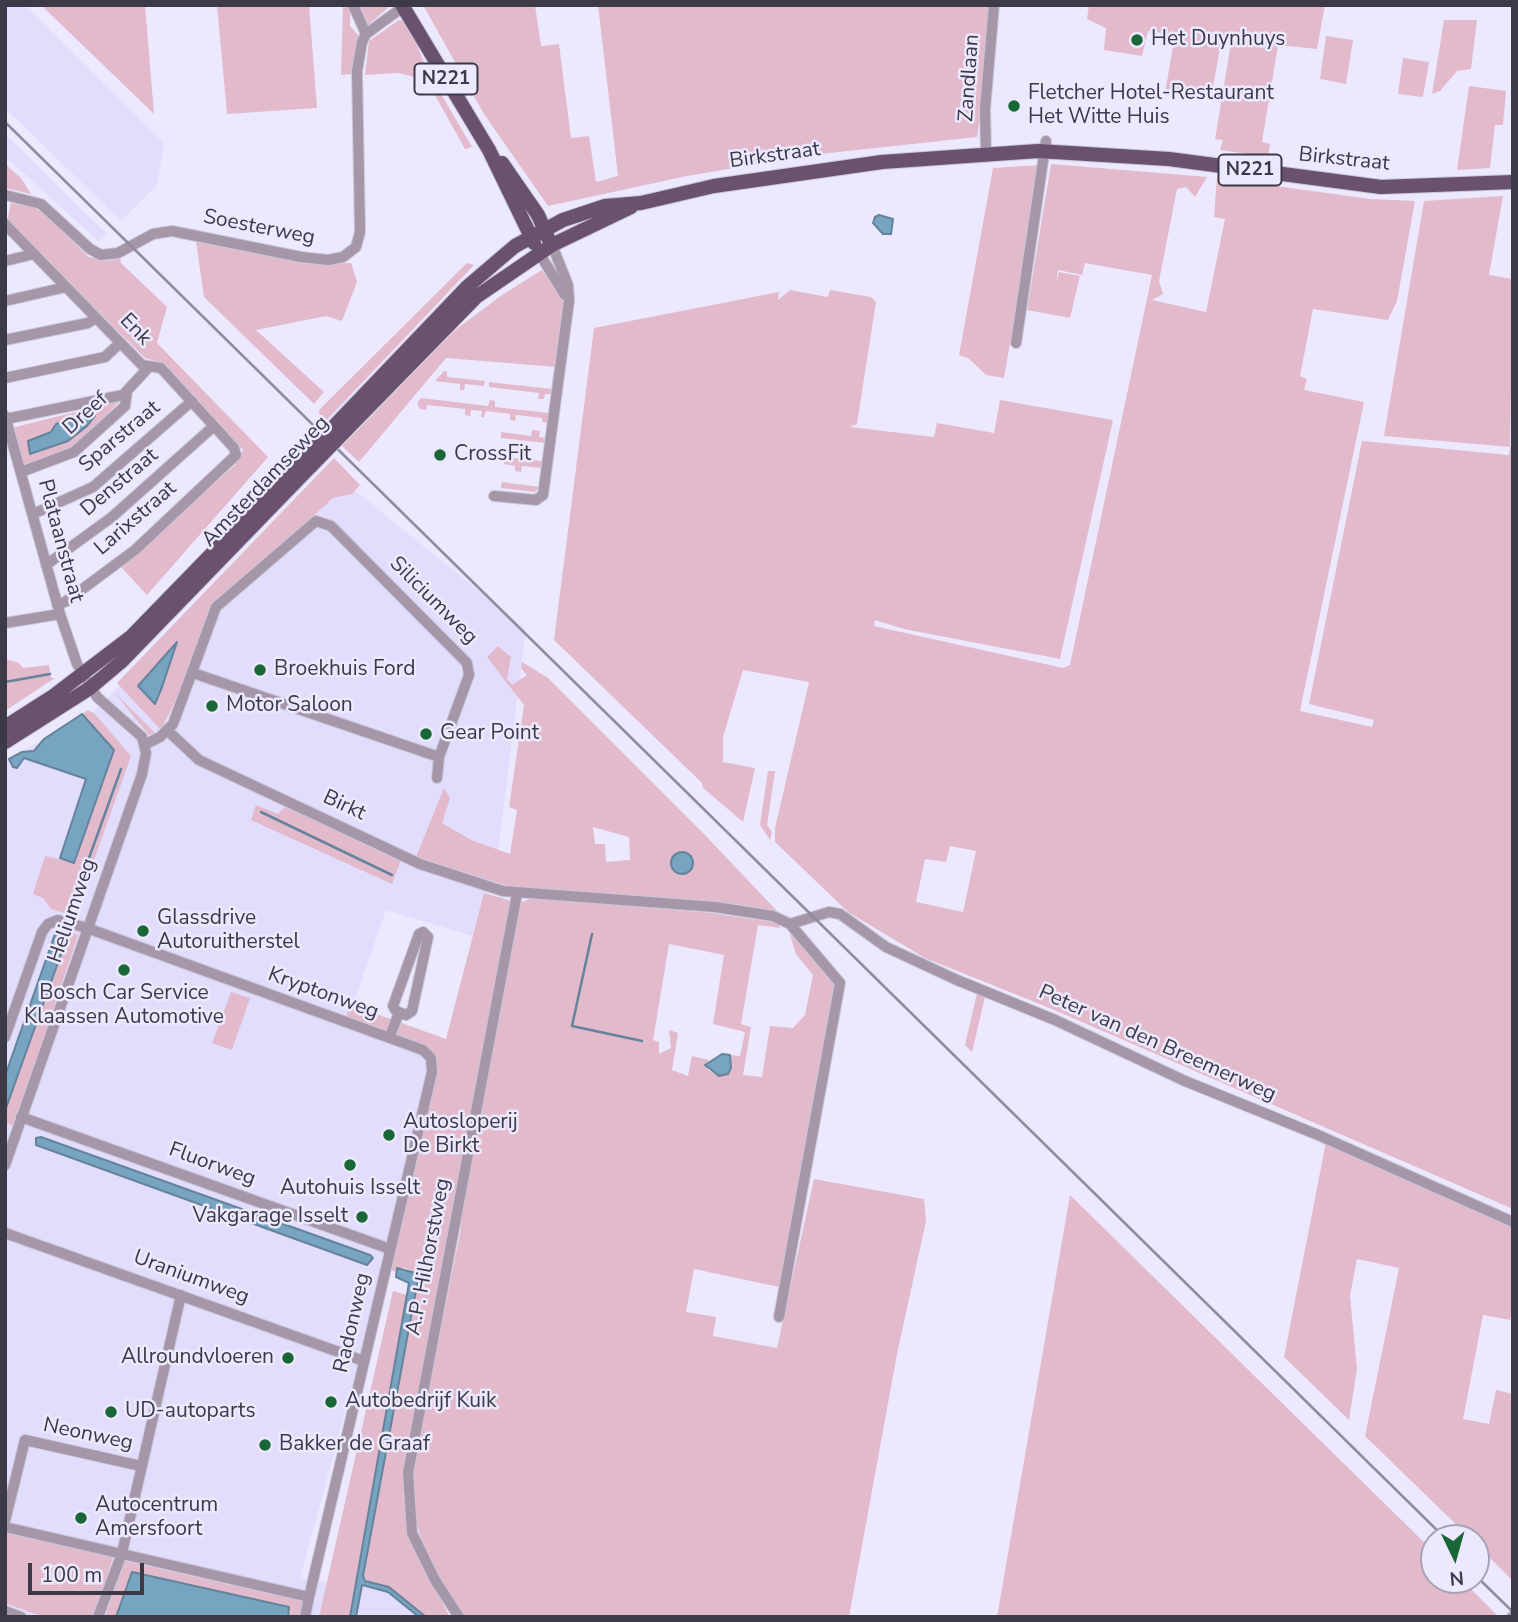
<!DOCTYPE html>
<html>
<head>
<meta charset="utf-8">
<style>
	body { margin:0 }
	#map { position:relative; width:1518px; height:1622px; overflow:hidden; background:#ece9fe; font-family:"Nunito Sans",sans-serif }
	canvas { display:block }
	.frame { position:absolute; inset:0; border:7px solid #3c3a47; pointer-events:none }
	.north { position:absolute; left:1420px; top:1524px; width:70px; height:70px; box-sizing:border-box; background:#ece9fe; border:2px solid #a6a3b5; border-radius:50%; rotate:175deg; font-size:19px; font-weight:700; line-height:28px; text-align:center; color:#3c3a47 }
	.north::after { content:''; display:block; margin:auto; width:24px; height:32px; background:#196736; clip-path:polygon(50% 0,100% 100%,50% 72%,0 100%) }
	.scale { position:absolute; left:28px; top:1563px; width:116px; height:32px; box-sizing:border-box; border:4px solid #3c3a47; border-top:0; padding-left:9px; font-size:21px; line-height:24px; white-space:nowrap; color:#3c3a47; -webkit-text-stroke:5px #ece9fe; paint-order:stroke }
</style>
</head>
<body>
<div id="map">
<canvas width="1518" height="1622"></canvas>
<div class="frame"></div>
<div class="north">N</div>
<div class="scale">100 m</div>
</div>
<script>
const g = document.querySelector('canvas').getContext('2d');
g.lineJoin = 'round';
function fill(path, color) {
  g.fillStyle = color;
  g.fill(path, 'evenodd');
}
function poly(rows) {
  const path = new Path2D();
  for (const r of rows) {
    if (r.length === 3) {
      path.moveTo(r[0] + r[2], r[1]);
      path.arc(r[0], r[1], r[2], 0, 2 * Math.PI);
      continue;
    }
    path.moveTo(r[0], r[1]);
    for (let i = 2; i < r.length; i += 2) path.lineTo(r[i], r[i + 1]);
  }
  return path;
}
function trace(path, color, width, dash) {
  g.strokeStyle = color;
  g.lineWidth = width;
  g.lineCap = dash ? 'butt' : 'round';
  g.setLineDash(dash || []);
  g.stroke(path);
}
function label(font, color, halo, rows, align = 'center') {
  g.font = font + ' "Nunito Sans",sans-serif';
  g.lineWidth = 5;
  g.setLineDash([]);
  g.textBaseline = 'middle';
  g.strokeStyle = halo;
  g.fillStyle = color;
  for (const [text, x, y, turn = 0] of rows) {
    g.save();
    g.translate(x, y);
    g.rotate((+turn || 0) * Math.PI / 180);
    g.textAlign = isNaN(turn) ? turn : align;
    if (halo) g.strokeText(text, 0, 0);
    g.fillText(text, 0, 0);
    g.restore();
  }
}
fill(poly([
	[5,5,24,5,164,143,157,185,121,221,5,108],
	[5,134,107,234,99,242,5,156],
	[338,477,526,629,498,851,473,936,386,910,353,1005,446,1039,300,1578,380,1590,389,1593,418,1617,5,1617,5,761,91,713,121,685,165,723,198,621]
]), '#e2dcfd');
fill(poly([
	[41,5,145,5,154,114],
	[217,5,309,5,317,108,227,114],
	[343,5,350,5,350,26,359,36,353,74,341,75],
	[361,5,390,5,390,6,366,27,362,21],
	[423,5,535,5,541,46,559,44,571,138,589,136,596,182,618,176,598,5,996,5,977,137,811,155,687,176,548,206,484,114],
	[1089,5,1325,5,1317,49,1278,45,1262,142,1270,144,1268,157,1220,150,1223,140,1215,139,1231,43,1221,42,1211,99,1165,93,1175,35,1148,31,1142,56,1104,50,1106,28,1087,19],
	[399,20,408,23,427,70,472,147,465,149,436,97,415,77,398,73,365,75,369,41],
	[1444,20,1477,20,1471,69,1457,71,1440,91,1432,94],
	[1326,36,1353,40,1346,84,1320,79],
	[1403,58,1429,62,1423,97,1398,94],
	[1469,86,1506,91,1503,125,1495,125,1490,168,1457,170],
	[5,164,21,178,31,194,5,188],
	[1051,164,1207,177,1195,197,1186,187,1177,189,1159,281,1163,294,1152,300,1206,312,1225,219,1214,217,1217,178,1371,199,1415,201,1397,301,1388,320,1313,309,1300,376,1307,379,1304,390,1364,402,1300,711,1372,727,1374,720,1309,704,1362,441,1509,455,1510,447,1384,436,1424,201,1503,196,1489,275,1513,279,1510,447,1513,447,1513,1209,1052,1009,925,958,848,912,775,842,775,828,809,682,743,670,723,737,723,762,755,768,743,822,703,788,702,783,554,640,594,328,779,292,778,300,790,290,828,297,830,290,871,297,876,302,857,424,850,427,934,437,937,423,994,433,1000,400,1113,420,1060,659,904,629,875,620,874,626,1063,668,1070,665,1152,275,1085,263,1082,275,1058,270,1056,284,1059,272,1080,276,1070,318,1027,310],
	[950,846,976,851,963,912,916,902,925,859,946,862],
	[1041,165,1004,378,986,375,968,358,959,355,993,168],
	[11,203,35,208,44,214,89,257,106,261,120,258,121,263,167,307,157,343,268,457,147,595,121,567,235,465,243,450,162,363,145,358,7,221],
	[196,241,330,264,351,263,357,282,342,321,326,316,256,330,324,392,314,404,204,297],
	[467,263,474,265,324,423,320,420,319,410],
	[542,270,564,299,556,367,446,358,359,462,342,446,454,331,502,295],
	[444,371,447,371,447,377,485,381,484,386,465,384,464,390,460,390,460,384,435,381],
	[489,382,552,389,551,394,545,394,544,399,538,399,539,393,489,387],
	[421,398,488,406,490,400,495,401,495,407,549,413,548,423,542,422,542,418,516,415,515,421,510,420,510,414,486,411,484,417,481,417,482,411,471,410,470,416,465,415,465,409,427,405,426,410,420,409,417,403],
	[120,401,69,453,23,468,11,428],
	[92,413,75,437,32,455,45,434,51,432,56,424],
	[532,430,540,431,539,437,546,438,545,443,501,438,501,432,531,436],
	[505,457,542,461,542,468,522,466,521,472,515,471,515,466,504,464],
	[334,458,360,485,352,494,333,498,214,606,181,689,161,730,117,683],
	[502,482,540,487,535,492,501,488],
	[498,646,511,657,507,679,512,685,527,675,521,668,522,662,548,678,704,834,777,911,742,905,518,889,416,857,444,788,450,798,442,823,471,840,510,854,517,810,509,807,524,705,487,657],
	[593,827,629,837,630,860,606,862,605,844,595,844],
	[682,850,690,869,682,875,676,873,673,862,674,856],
	[5,659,19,663,23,668,49,665,51,678,55,678,5,711],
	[114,692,155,733,149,735],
	[88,710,95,714,131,756,74,916,51,909,43,898,33,894,45,856,75,863,114,750,82,714],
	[768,771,775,771,767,825,772,832,770,840,760,825],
	[256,805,278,814,285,807,401,860,392,884,251,820],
	[484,893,512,901,403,1495,414,1549,450,1617,426,1617,390,1587,365,1581,363,1576,419,1274,405,1268,397,1268,395,1272,389,1268,436,1059,428,1049,347,1019,347,1013,351,1005,446,1039],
	[531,898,711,913,778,923,780,928,758,925,741,1024,751,1027,743,1075,762,1077,770,1026,793,1028,805,1015,813,975,796,954,789,931,835,984,779,1287,694,1269,686,1312,716,1317,713,1336,777,1348,814,1179,924,1199,926,1221,897,1354,849,1617,463,1617,428,1560,414,1516,413,1467,461,1228,457,1222,520,903],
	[669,944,724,955,713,1024,745,1032,740,1056,730,1055,731,1068,725,1075,716,1075,708,1070,706,1065,709,1060,692,1056,688,1076,672,1070,678,1033,669,1030,671,1048,659,1054,659,1042,653,1040],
	[63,929,78,935,14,1126,6,1123,5,1111,65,943,56,931],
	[231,992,250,998,232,1050,212,1043],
	[977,993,985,997,972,1052,965,1045],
	[1326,1142,1513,1225,1513,1309,1510,1320,1483,1315,1463,1419,1489,1424,1496,1390,1513,1394,1513,1581,1476,1544,1476,1538,1470,1538,1365,1436,1399,1268,1357,1259,1350,1296,1357,1369,1349,1420,1284,1357],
	[1070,1195,1434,1552,1434,1580,1462,1580,1499,1617,997,1617],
	[393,1291,407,1295,350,1617,319,1617],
	[5,1533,113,1557,94,1617,43,1617,5,1603],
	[125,1561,302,1601,300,1617,288,1617,289,1607,132,1572,116,1617,105,1617]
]), '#e2bacc');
const water = poly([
	[879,215,893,219,891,234,883,234,873,223,875,217,879,215],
	[93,413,95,416,87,426,68,441,30,454,28,441,51,432,56,424,93,413],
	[177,642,162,687,155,704,138,686,177,642],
	[82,714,114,750,74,863,60,858,86,779,24,758,17,768,13,767,9,759,22,752,34,751,44,739,82,714],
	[682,863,11],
	[56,931,65,943,5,1111,5,1076,56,931],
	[722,1054,730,1055,731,1068,728,1074,719,1076,705,1065,722,1054],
	[41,1137,370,1255,373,1258,367,1265,36,1145,36,1138,41,1137],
	[397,1268,419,1274,363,1576,365,1581,389,1587,426,1617,419,1617,388,1592,362,1585,356,1617,350,1617,409,1283,396,1277,397,1268],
	[132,1572,289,1607,288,1617,116,1617,132,1572]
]);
fill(water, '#76a4c1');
trace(water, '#65849c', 2);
trace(poly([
	[5,682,50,674],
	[261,812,392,875],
	[71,908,121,769],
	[592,934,572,1026,642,1041]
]), '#65849c', 2.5);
const minor = poly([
	[353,5,366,34],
	[986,153,985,109,994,5],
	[5,195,41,204,90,249,101,255,118,253,153,234,172,231,301,257,328,260,343,257,356,247,360,232,357,71,362,42,366,34,403,7],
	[5,224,142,365,161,368,234,448,236,455,135,550,65,602,57,604],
	[539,253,565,295],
	[5,261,34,254],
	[5,301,66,287],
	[5,340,88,323,96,318],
	[1016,343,1046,141],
	[5,378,105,357,120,343],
	[5,416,60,614,77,664,97,697,142,737,146,753,142,774,5,1165],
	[6,419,123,395,148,368],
	[21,472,74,452,125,406,127,391],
	[494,496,536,500,543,495,569,301,568,285,552,245],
	[33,514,93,487,192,401],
	[46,565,112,517,214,426],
	[5,623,60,614],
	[167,730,199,760,420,864,503,891,715,907,773,916,790,924,829,912,840,914,886,947,957,980,1055,1020,1185,1081,1318,1135,1513,1222],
	[146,744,160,737,173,724,216,607,316,521,331,526,467,663,469,675,439,757,193,673],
	[437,778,439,757],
	[423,932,428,937,412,1011,406,1015,396,1011,393,1006,419,934,423,932],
	[5,1037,42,932,48,924,58,920,87,928,423,1050,431,1058,432,1072,309,1597],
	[389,1038,399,1013],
	[21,1117,390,1249],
	[5,1233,364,1361],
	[779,1317,840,983,790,924],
	[5,1521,25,1440,141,1466],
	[5,1527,309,1597,305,1617],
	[5,1611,21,1617],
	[98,1617,122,1553,181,1295],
	[459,1617,435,1580,412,1533,408,1473,517,894],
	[1512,1617,1513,1616]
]);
const major = poly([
	[402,5,489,150,534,243],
	[502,163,538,215,548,238],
	[338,422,467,287,515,246,563,220,605,206,641,203,714,186,882,162,1038,151,1169,159,1381,187,1513,182],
	[346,430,476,297,552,245,631,207],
	[5,727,52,697,132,636,304,459],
	[5,742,90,688,122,661,311,466]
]);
trace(minor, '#c9c6d9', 12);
trace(major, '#c9c6d9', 16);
trace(minor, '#a597a8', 10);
trace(major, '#6a516e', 14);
trace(poly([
	[5,122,1445,1538],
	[1476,1576,1513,1612]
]), '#8e8c9d', 2.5);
const majorBridge = poly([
	[304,459,338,422],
	[311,466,346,430]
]);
trace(majorBridge, '#c9c6d9', 16, []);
trace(majorBridge, '#6a516e', 14);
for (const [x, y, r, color] of [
	[1137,40,7,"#196736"],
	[1014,106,7,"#196736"],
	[440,455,7,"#196736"],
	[260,670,7,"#196736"],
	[212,706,7,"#196736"],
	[426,734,7,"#196736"],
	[143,931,7,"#196736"],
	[124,970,7,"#196736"],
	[389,1135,7,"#196736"],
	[350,1165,7,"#196736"],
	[362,1217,7,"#196736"],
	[288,1358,7,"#196736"],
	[331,1402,7,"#196736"],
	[111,1412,7,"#196736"],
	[265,1445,7,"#196736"],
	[81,1518,7,"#196736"]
]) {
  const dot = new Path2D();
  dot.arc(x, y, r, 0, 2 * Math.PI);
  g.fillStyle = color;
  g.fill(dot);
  trace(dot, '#ece9fe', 2.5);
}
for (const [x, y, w] of [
	[446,79,63],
	[1250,170,63]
]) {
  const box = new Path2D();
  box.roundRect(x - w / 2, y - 15.5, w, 31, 5);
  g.fillStyle = '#ece9fe';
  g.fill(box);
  trace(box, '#3c3a47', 2);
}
label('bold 19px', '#3c3a47', null, [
	["N221",446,79],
	["N221",1250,170]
]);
label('21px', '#3c3a47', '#ece9fe', [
	["Het Duynhuys",1151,40],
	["Fletcher Hotel-Restaurant",1028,94],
	["Het Witte Huis",1028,118],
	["CrossFit",454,455],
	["Broekhuis Ford",274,670],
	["Motor Saloon",226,706],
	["Gear Point",440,734],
	["Glassdrive",157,919],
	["Autoruitherstel",157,943],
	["Bosch Car Service",124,994,"center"],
	["Klaassen Automotive",124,1018,"center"],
	["Autosloperij",403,1123],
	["De Birkt",403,1147],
	["Autohuis Isselt",350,1189,"center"],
	["Vakgarage Isselt",348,1217,"right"],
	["Allroundvloeren",274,1358,"right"],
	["Autobedrijf Kuik",345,1402],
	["UD-autoparts",125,1412],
	["Bakker de Graaf",279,1445],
	["Autocentrum",95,1506],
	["Amersfoort",95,1530]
], 'left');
label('21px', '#3c3a47', '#ece9fe', [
	["Zandlaan",970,78,-86],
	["Birkstraat",775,156,-8],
	["Birkstraat",1344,160,6],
	["Soesterweg",259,228,11],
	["Enk",135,330,46],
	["Dreef",86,414,-42],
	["Sparstraat",120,437,-40],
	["Amsterdamseweg",266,482,-46],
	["Denstraat",120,483,-40],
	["Larixstraat",136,519,-41],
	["Plataanstraat",60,541,75],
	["Siliciumweg",433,601,45],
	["Birkt",344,806,25],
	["Heliumweg",73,911,-71],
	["Kryptonweg",323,994,20],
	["Peter van den Breemerweg",1157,1044,24],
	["Fluorweg",212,1165,20],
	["A.P. Hilhorstweg",429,1257,-79],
	["Uraniumweg",191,1278,20],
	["Radonweg",353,1323,-77],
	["Neonweg",88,1435,12]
]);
</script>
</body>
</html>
